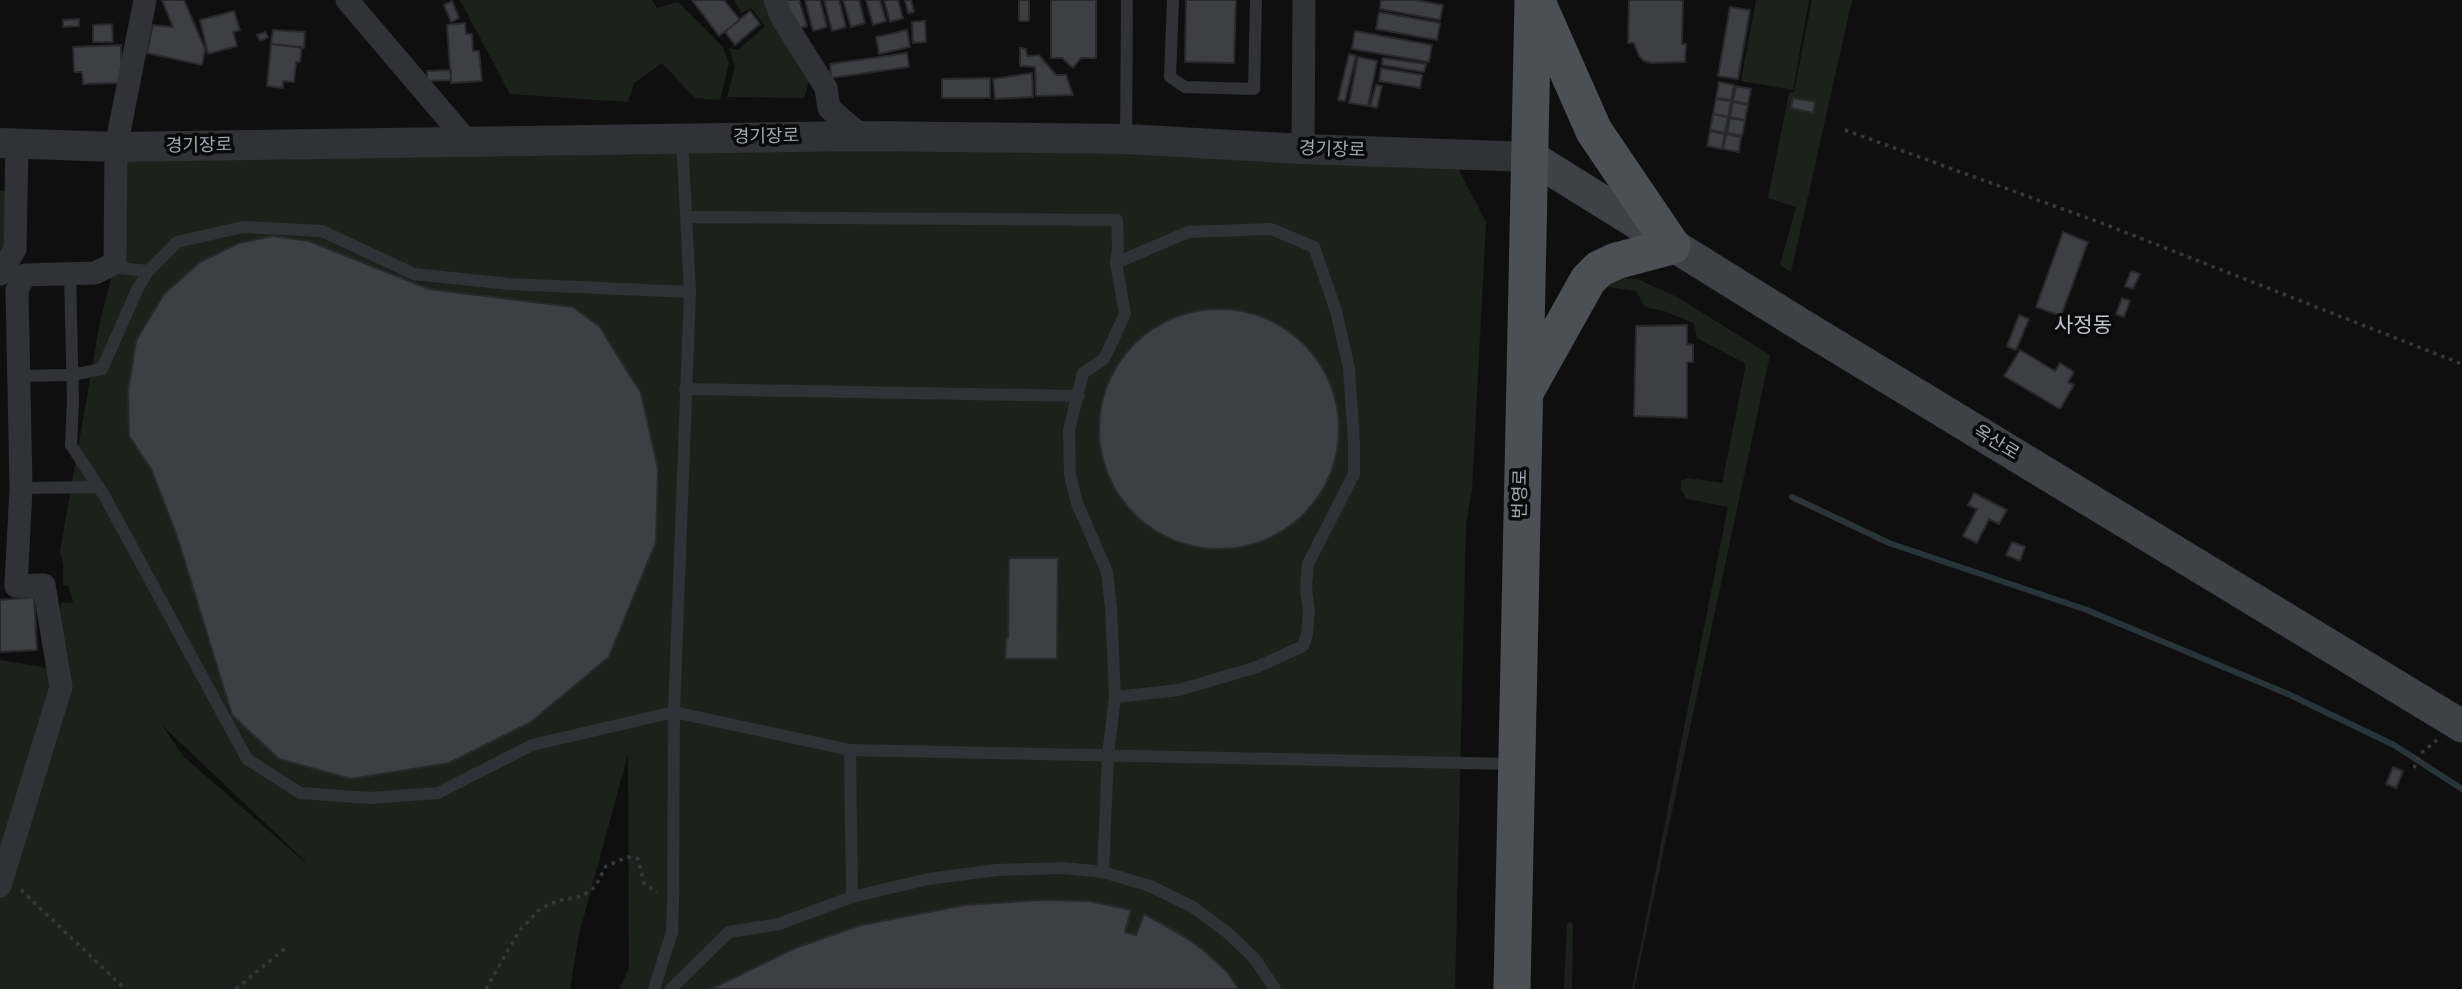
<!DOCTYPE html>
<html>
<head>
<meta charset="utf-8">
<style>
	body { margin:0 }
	canvas { display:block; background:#0f0f10 }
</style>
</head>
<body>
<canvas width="2462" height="989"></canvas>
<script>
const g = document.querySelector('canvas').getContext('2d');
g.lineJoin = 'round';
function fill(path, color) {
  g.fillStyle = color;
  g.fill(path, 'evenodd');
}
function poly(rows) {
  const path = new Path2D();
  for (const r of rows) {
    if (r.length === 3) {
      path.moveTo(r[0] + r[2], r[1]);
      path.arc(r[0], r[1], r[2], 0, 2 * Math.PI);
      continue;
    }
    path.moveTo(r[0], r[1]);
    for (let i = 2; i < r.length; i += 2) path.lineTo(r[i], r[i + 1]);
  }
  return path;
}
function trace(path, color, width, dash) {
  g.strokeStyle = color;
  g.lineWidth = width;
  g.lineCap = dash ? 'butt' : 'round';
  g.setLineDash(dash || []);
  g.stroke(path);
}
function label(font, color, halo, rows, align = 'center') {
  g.font = font + ' Helvetica,"Noto Sans KR",sans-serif';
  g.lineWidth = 7;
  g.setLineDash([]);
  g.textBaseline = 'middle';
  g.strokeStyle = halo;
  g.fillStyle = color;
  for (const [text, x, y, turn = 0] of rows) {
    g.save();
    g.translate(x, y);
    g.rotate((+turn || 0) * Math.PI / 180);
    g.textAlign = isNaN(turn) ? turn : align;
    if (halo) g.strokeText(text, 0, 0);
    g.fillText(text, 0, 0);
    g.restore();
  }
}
fill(poly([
	[460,0,652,0,657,8,678,2,722,46,729,63,720,100,695,98,662,63,634,83,628,102,510,94],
	[734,0,766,0,810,78,804,98,727,97,735,67,729,48,738,50,765,26,751,8,741,13],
	[1756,0,1809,0,1793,90,1741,81],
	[1812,0,1852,0,1791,272,1780,265,1796,207,1768,198,1789,93,1794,92],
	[116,147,1450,153,1486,222,1472,490,1466,524,1455,989,619,989,629,969,628,754,579,934,570,989,0,989,0,660,42,667,66,677,57,621,62,602,73,603,69,586,63,585,63,564,60,552,100,322,115,263],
	[162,725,306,862,306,863,183,756],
	[0,191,6,191,6,239,0,258],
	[1618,278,1637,279,1677,297,1770,355,1634,989,1632,989,1728,507,1687,499,1681,490,1681,481,1688,478,1722,483,1746,364,1697,338,1694,323,1664,311,1645,307,1636,291,1608,287,1604,284],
	[1570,922,1573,924,1572,989,1564,989,1567,924]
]), '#1c221b');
trace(poly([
	[1792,497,1889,543,2087,610,2288,694,2394,745,2462,789]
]), '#293438', 6);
const building = poly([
	[162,0,184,0,205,49,202,65,147,53,153,25,173,27,162,0],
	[692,0,724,0,740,20,719,36,692,0],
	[786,0,799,0,807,26,794,30,786,0],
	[805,0,820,0,827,27,813,31,805,0],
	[824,0,839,0,846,27,832,31,824,0],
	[843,0,859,0,865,23,851,27,843,0],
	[866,0,880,0,886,21,873,25,866,0],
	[884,0,898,0,903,18,890,22,884,0],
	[905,0,911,0,914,12,908,13,905,0],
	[1019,0,1029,0,1029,21,1019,21,1019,0],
	[1051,0,1096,0,1096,58,1081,58,1073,68,1062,58,1051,58,1051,0],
	[1186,0,1236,0,1234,63,1185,62,1186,0],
	[1381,0,1416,0,1443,5,1440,20,1380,9,1381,0],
	[1629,0,1683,0,1682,44,1686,44,1685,62,1651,63,1644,61,1639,56,1634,43,1628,43,1629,0],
	[452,1,459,18,451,22,444,5,452,1],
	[1730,7,1750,10,1738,79,1718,76,1730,7],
	[234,11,240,30,233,32,237,46,208,54,200,20,234,11],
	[750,11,760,24,735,45,725,32,750,11],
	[1379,12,1440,23,1437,40,1376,29,1379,12],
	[79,19,79,26,63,27,63,20,79,19],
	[925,21,926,42,913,43,912,22,925,21],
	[465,23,466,34,472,34,473,51,479,51,482,81,451,83,447,25,465,23],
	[112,24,113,42,93,42,93,25,112,24],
	[273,30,305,32,304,48,271,44,273,30],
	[907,30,910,47,879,54,876,37,907,30],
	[1355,31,1432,45,1429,62,1352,49,1355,31],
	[265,32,268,37,260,41,257,35,265,32],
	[271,44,302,47,300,62,296,62,294,82,283,81,283,88,267,86,271,44],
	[121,45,122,83,83,84,82,72,74,72,73,47,121,45],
	[1020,48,1026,49,1027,56,1039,55,1056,75,1066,75,1073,95,1036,96,1035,67,1020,66,1020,48],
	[907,53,909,67,831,78,830,64,907,53],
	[1349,54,1356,56,1345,101,1338,100,1349,54],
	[1358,57,1377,61,1368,106,1349,103,1358,57],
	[1383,58,1426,64,1424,72,1382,65,1383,58],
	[1381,68,1422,75,1420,88,1379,81,1381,68],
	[451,70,451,80,427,81,427,71,451,70],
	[1032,73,1033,97,995,99,993,79,1032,73],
	[990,78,990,98,942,98,942,79,990,78],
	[1719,82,1734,85,1731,100,1716,98,1719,82],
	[1376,85,1382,86,1377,108,1370,106,1376,85],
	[1736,86,1751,89,1748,104,1733,101,1736,86],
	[1793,98,1815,102,1813,113,1791,108,1793,98],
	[1716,99,1731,101,1728,117,1713,114,1716,99],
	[1733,102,1748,105,1745,120,1730,117,1733,102],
	[1713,114,1728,117,1725,133,1710,130,1713,114],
	[1730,118,1745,121,1742,136,1727,133,1730,118],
	[1710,131,1725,134,1722,149,1707,146,1710,131],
	[1726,134,1741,137,1739,152,1723,149,1726,134],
	[2063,232,2088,242,2061,316,2036,307,2063,232],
	[273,236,309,241,429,289,573,307,599,326,641,393,658,469,656,542,609,657,531,722,449,763,351,779,279,759,232,715,177,536,151,469,129,436,128,392,136,341,164,294,200,262,239,243,273,236],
	[2131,271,2140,274,2133,289,2125,286,2131,271],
	[2122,298,2130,301,2124,317,2116,314,2122,298],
	[1219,429,120],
	[2019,315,2029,319,2016,350,2007,346,2019,315],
	[1687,325,1687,344,1693,345,1693,362,1687,362,1687,418,1634,416,1636,326,1687,325],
	[2020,350,2055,371,2060,363,2074,372,2068,382,2074,385,2060,409,2004,376,2020,350],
	[1974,493,2007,510,1999,524,1989,519,1977,543,1963,536,1977,509,1968,505,1974,493],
	[2012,542,2025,547,2020,561,2006,555,2012,542],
	[1009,558,1058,558,1057,659,1005,659,1006,638,1008,638,1009,558],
	[34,597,37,650,0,652,0,600,34,597],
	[2393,767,2403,771,2396,788,2386,784,2393,767],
	[1040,900,1089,901,1131,910,1125,932,1136,935,1144,914,1182,935,1202,949,1226,971,1239,989,711,989,795,948,861,925,965,905,1040,900]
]);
fill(building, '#3e3f43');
trace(building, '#29292c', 2);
trace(poly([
	[1845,130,2104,224,2462,364],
	[2414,768,2420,754,2437,740],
	[21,890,125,989],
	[236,989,288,946],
	[486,989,519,931,540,909,557,901,582,896,595,887,606,866,628,857,638,859,644,883,657,893]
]), '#36393c', 3.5, [3.5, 5]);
trace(poly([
	[1173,0,1170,77,1185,87,1254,89,1256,0],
	[1126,138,1127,0],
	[686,217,1117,220,1118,247,1116,263,1125,314,1104,359,1083,373,1069,430,1070,475,1077,503,1107,572,1111,608,1115,697,1108,755,1103,872],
	[109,267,148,271,177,242,243,227,322,231,414,274,509,284,690,292],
	[70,274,73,401,71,445,105,497,247,759,300,793,370,798,438,793,532,745,674,712,850,750,1513,764],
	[19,376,72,375,102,369,137,290,148,271],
	[685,389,1079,396],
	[21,488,99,487],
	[1115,697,1179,690,1257,667,1303,646,1307,634,1309,611,1306,588,1308,564,1354,474,1354,443,1349,368,1336,311,1314,247,1271,229,1188,232,1116,263],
	[850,750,852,897],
	[654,989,672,932,673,904,674,712,690,292,682,138],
	[671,989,729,932,779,924,852,897,928,879,997,870,1063,868,1103,872,1150,886,1193,907,1228,933,1255,959,1275,989]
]), '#303235', 12);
trace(poly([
	[347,0,467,141],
	[775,0,782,18,826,88,829,108,861,136],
	[1303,149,1304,0],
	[0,274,15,249,17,143],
	[0,886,61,687,44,585,16,586,21,488,17,290,25,275,95,273,115,263,116,147,145,0]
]), '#303235', 23);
trace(poly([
	[0,143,116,147,861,136,1126,139,1303,149,1531,157]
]), '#303235', 30);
trace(poly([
	[1531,157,1803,326,2462,726]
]), '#3e4145', 33);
trace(poly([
	[1527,389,1588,280,1599,269,1616,261,1672,246,1594,131,1538,4],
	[1512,989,1533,0]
]), '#4c4f54', 37);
label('18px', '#a0a8b1', '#0a0a0b', [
	["경기장로",766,137,-1],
	["경기장로",199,146,-1],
	["경기장로",1332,150,2],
	["옥산로",1996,443,31],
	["번영로",1521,494,-89]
]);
label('21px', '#c1c6cd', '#0a0a0b', [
	["사정동",2083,326]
]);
</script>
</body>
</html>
